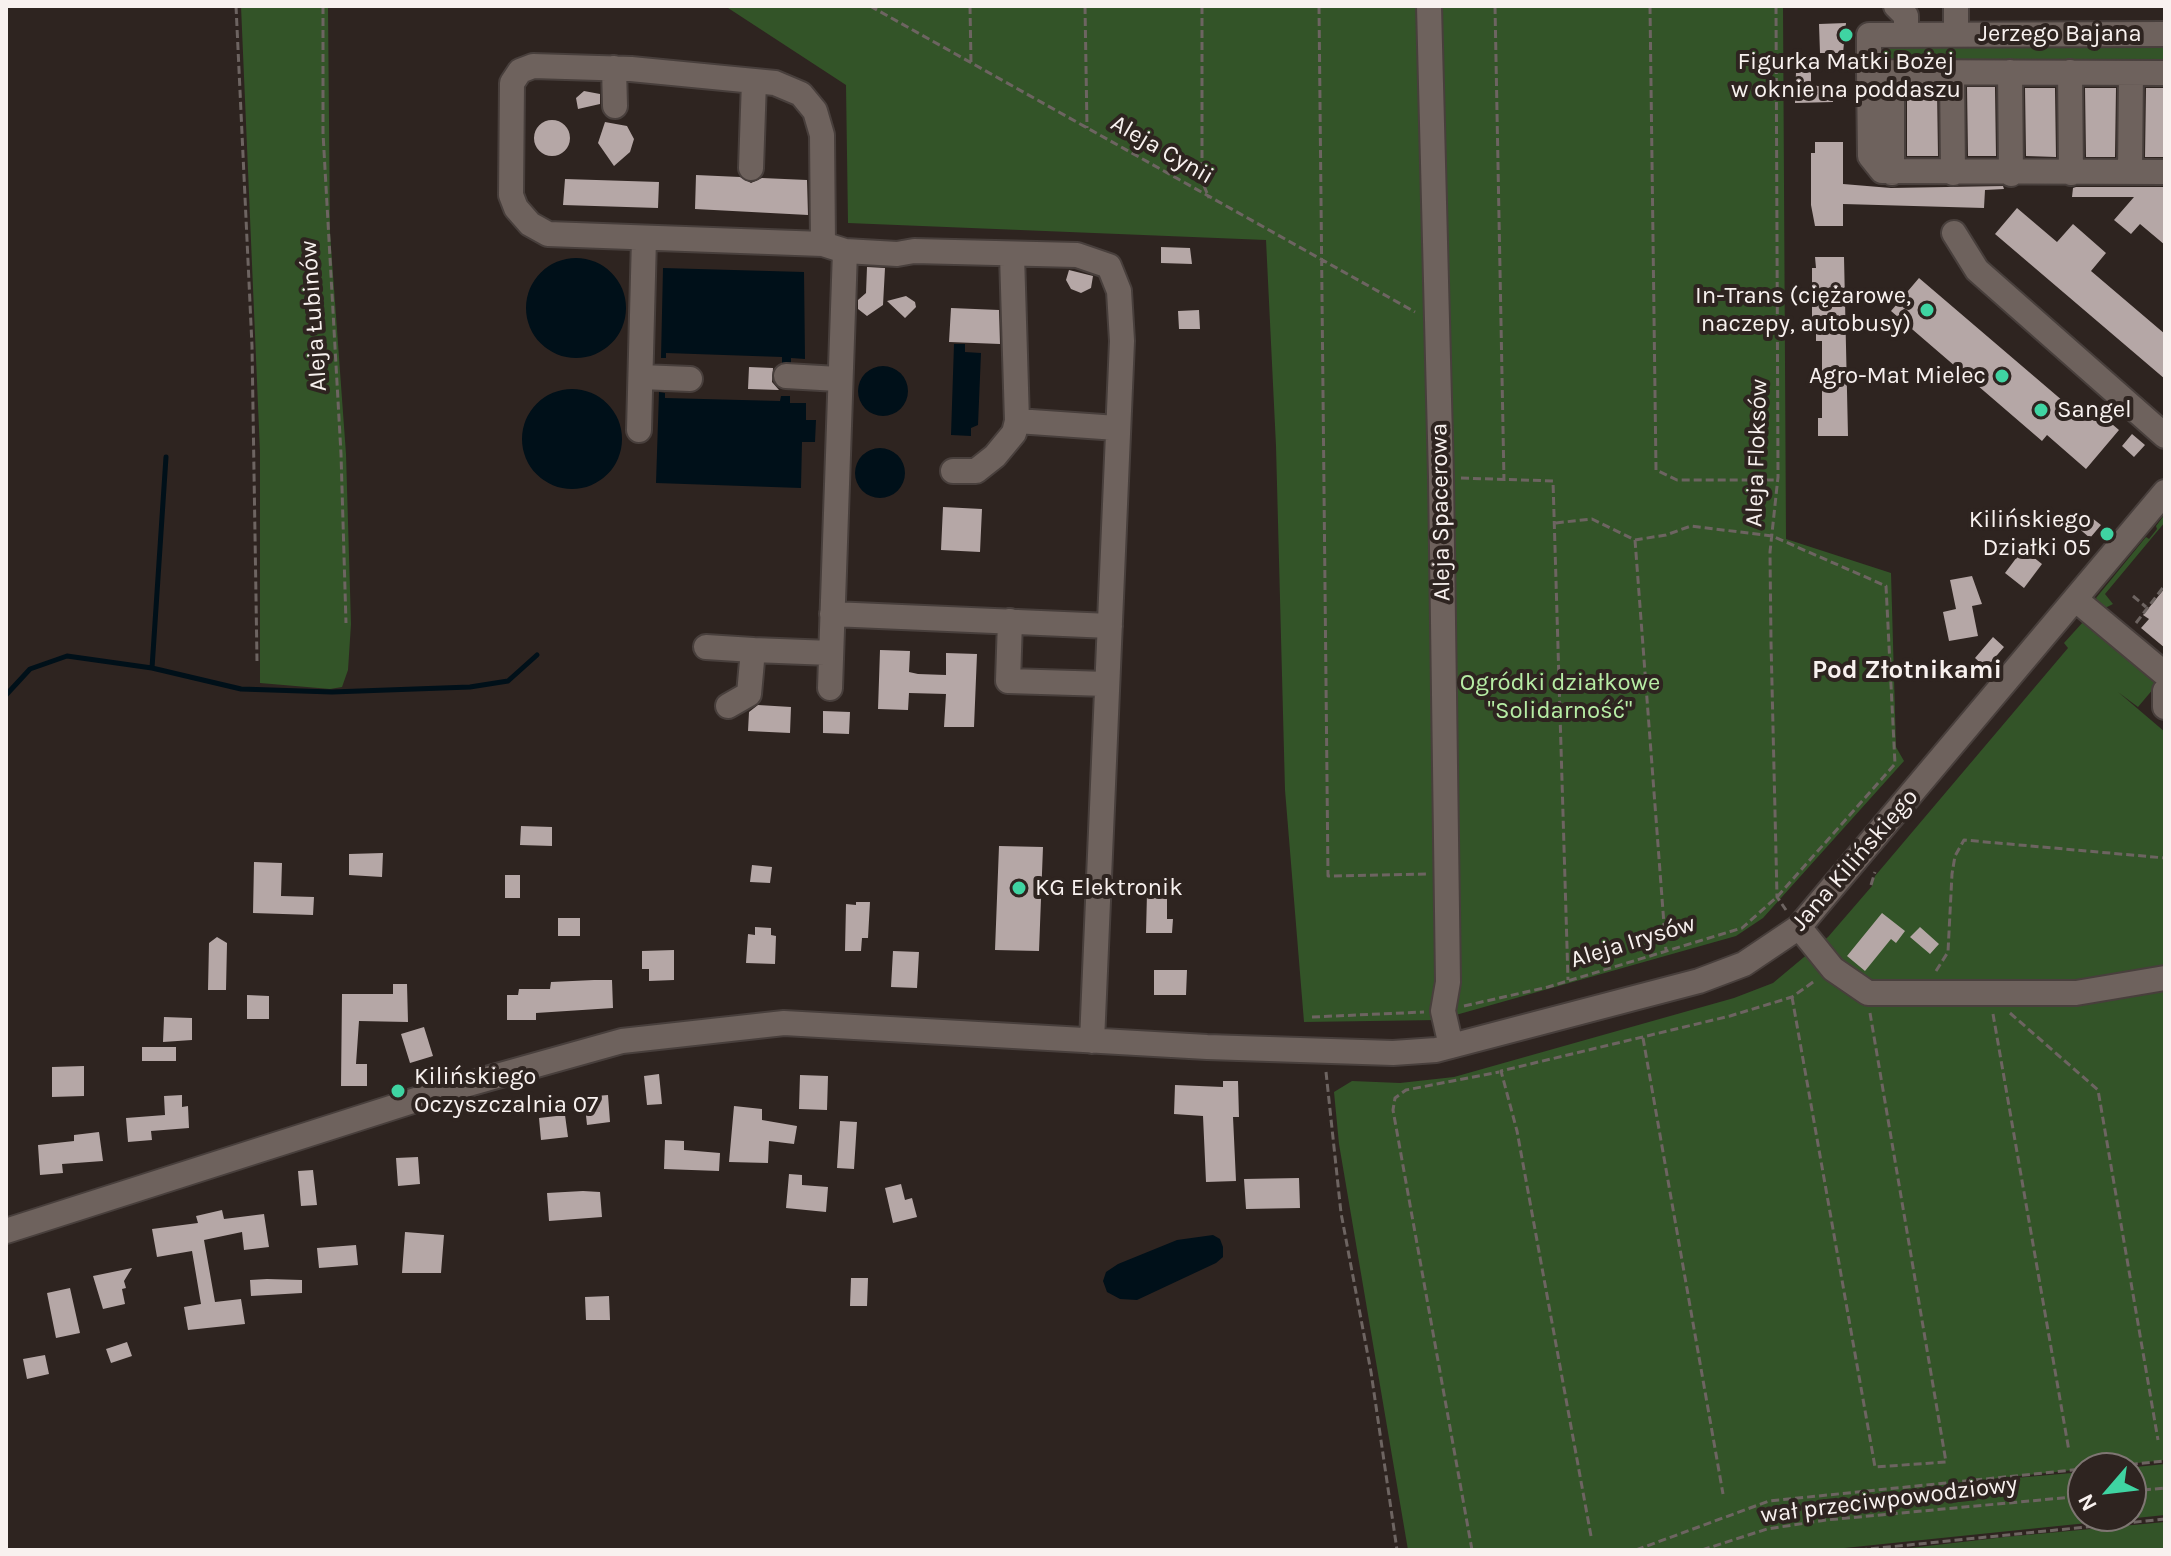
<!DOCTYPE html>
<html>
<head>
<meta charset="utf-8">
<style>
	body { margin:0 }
	#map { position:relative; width:2171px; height:1556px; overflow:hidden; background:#2e2420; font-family:Karla,sans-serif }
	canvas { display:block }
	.frame { position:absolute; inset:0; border:8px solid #f8f1ef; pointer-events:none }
	.north { position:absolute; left:2067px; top:1452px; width:80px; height:80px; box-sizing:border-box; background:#2e2420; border:2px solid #7f7673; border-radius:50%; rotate:242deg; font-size:22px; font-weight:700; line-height:32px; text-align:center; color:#f8f1ef }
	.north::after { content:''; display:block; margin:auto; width:28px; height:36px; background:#3fd4a2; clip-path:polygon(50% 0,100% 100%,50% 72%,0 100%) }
</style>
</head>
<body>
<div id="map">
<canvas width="2171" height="1556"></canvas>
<div class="frame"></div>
<div class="north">N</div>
</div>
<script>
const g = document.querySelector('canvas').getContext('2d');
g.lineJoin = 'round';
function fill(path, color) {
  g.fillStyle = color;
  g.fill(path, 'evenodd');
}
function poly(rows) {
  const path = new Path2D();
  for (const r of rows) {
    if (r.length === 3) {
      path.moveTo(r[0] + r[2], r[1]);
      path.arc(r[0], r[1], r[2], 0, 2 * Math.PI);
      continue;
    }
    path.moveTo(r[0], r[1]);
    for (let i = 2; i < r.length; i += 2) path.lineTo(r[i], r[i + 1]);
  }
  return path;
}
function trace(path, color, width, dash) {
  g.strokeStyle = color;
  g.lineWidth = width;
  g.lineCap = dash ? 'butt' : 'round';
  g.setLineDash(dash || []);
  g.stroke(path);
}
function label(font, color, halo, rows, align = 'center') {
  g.font = font + ' Karla,sans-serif';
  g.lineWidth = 8;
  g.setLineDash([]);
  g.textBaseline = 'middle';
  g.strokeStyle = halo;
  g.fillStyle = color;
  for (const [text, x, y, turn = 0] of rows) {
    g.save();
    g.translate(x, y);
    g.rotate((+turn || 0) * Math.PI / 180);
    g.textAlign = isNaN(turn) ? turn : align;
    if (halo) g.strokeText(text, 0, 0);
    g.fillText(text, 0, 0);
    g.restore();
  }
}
fill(poly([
	[241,6,328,6,330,233,346,454,351,624,348,670,342,687,330,689,260,683,260,452],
	[725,6,1783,6,1786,539,1891,573,1896,747,1904,761,1763,918,1736,936,1438,1020,1304,1022,1285,790,1276,446,1266,240,848,223,846,85],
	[2165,43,2165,63,1884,62,1879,56,1888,44],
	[2165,514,2165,522,2105,594,2113,604,2103,609,2096,598,2146,537,2149,539,2157,529,2156,526],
	[2083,622,2159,682,2138,707,2118,692,2165,732,2165,1460,1936,1485,2083,1472,2083,1516,2131,1516,2131,1468,2126,1468,2165,1464,2165,1515,1825,1550,1408,1550,1339,1144,1334,1092,1352,1081,1400,1083,1454,1077,1734,998,1773,983,1828,937,1872,886,1875,876,2068,648,2064,643],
	[2165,1522,2165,1550,1893,1550,2005,1537]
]), '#335428');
fill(poly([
	[576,308,50],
	[663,268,804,272,805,359,791,358,791,363,782,363,782,357,666,353,666,358,661,358],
	[954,344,965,344,965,352,981,353,978,425,971,428,971,436,951,435],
	[883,391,25],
	[572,439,50],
	[659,392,665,393,665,398,780,401,781,396,790,396,790,403,806,403,806,420,816,420,815,442,802,442,801,488,656,483],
	[880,473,25],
	[1213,1235,1220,1239,1223,1247,1223,1257,1216,1263,1137,1300,1120,1299,1107,1292,1103,1281,1106,1272,1118,1264,1177,1240]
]), '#001019');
trace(poly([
	[152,668,166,457],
	[6,695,30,669,67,656,152,668,241,689,332,692,470,687,508,681,537,655]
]), '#001019', 5);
fill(poly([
	[1846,23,1843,53,1820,53,1819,24],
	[1796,72,1811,72,1811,85,1832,88,1833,102,1795,103],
	[1907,87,1937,87,1938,156,1907,156],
	[1967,87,1995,87,1996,156,1968,156],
	[2025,88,2055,88,2056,157,2026,156],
	[2085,88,2116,88,2115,157,2086,157],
	[2146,88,2165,88,2165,157,2145,157],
	[584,91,600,94,600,104,578,109,576,98],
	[552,138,18],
	[605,122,627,126,634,139,630,152,614,166,598,143],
	[1815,142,1843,142,1843,184,1891,188,2003,186,2004,189,1985,190,1984,208,1843,204,1843,226,1815,226,1811,205,1811,153,1815,153],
	[696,175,740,177,751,183,762,178,807,180,808,215,695,209],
	[565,179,659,182,658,208,563,205],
	[2076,187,2165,187,2165,245,2140,224,2131,234,2114,220,2134,197,2072,197,2073,188],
	[2017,208,2057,242,2073,224,2106,253,2091,271,2165,334,2165,379,1995,234],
	[1161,247,1190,248,1192,264,1161,263],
	[1815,257,1844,257,1848,436,1818,436,1818,418,1822,418,1822,341,1816,341,1816,330,1812,330,1812,268,1816,268],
	[867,267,885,268,883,305,867,316,858,309,858,300,866,293],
	[1069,270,1093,276,1091,288,1081,293,1071,289,1066,280],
	[1919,278,2084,419,2093,408,2119,430,2086,469,2047,435,2042,441,1891,311],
	[906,296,915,302,916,307,905,318,887,301],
	[951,308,999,310,1000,344,949,342],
	[1199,310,1200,329,1179,329,1178,311],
	[749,367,773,368,772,382,779,390,748,389],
	[2132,434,2145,445,2134,457,2122,446],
	[943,507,982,509,980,552,941,550],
	[2087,514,2101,525,2090,538,2076,526],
	[2023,549,2042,564,2024,588,2005,573],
	[1972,576,1982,604,1972,606,1978,636,1949,641,1943,612,1956,609,1950,580],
	[2165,588,2165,648,2141,628,2149,619,2143,615],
	[1993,637,2004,647,1986,668,1975,658],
	[880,650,910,651,909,672,918,674,946,675,946,653,977,654,974,727,944,727,946,694,909,693,908,710,878,709],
	[758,705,791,707,790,733,748,731,749,712],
	[823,711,850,712,849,734,823,733],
	[521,826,552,827,552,846,520,845],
	[999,846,1043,847,1039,951,995,950],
	[383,853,382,877,349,875,349,854],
	[254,862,282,863,281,896,314,897,313,915,253,913],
	[752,865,772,867,770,883,750,882],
	[505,875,520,875,520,898,505,898],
	[1147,893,1167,894,1167,919,1173,919,1172,933,1146,933],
	[856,902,870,902,868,938,862,938,861,951,845,951,846,904,856,905],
	[1882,913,1905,931,1896,943,1891,939,1865,971,1847,956],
	[558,918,580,918,580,936,558,936],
	[755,927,771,928,771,935,776,936,775,964,746,963,748,934,755,935],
	[1920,927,1939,944,1930,954,1910,937],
	[217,937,227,943,226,990,208,990,209,943],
	[674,950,674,980,649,981,649,969,642,969,642,951],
	[893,951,919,952,917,988,891,987],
	[1154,970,1187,970,1186,995,1154,995],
	[594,980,612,980,613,1008,536,1013,536,1020,507,1020,507,995,518,995,519,989,550,989,551,982],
	[393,984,407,984,408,1022,359,1021,356,1064,367,1064,367,1086,341,1086,342,994,393,994],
	[247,995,269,996,269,1019,247,1019],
	[164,1017,192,1018,192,1040,163,1042],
	[424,1027,433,1056,410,1063,401,1034],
	[142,1047,176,1047,176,1061,142,1061],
	[84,1066,84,1096,52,1097,52,1067],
	[659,1074,662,1104,647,1105,644,1076],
	[800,1075,828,1076,827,1110,799,1109],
	[1223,1081,1238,1081,1239,1117,1233,1117,1236,1181,1206,1182,1203,1116,1174,1114,1175,1085,1223,1087],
	[182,1095,182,1107,188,1106,189,1128,151,1131,152,1140,128,1142,126,1118,165,1115,164,1096],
	[608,1095,610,1122,587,1125,584,1097],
	[734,1106,762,1109,762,1120,797,1126,794,1144,769,1141,768,1163,729,1162],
	[565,1115,568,1137,541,1140,539,1118],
	[840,1121,857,1122,854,1169,837,1168],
	[99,1132,103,1161,62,1164,63,1173,40,1175,38,1145,74,1141,74,1135],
	[665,1140,684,1141,684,1150,720,1153,719,1171,664,1169],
	[418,1157,420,1184,398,1186,396,1158],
	[313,1170,317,1205,301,1206,298,1171],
	[789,1174,802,1175,802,1185,828,1187,826,1212,786,1208],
	[1299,1178,1300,1208,1246,1209,1244,1179],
	[901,1184,905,1200,912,1198,917,1217,893,1223,885,1188],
	[583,1191,600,1192,602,1217,549,1221,547,1193],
	[222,1210,224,1219,264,1214,269,1247,244,1250,242,1232,204,1240,215,1302,241,1299,245,1324,188,1330,184,1307,201,1304,192,1251,157,1257,152,1229,198,1223,196,1216],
	[405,1232,444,1235,441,1273,402,1273],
	[356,1245,358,1265,319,1268,317,1248],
	[132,1268,124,1281,126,1288,122,1289,125,1304,103,1309,93,1276],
	[851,1278,868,1278,867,1306,850,1306],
	[267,1279,302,1280,302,1293,251,1296,250,1280],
	[70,1288,80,1333,56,1338,47,1293],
	[609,1296,610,1320,586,1320,585,1297],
	[127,1342,132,1356,111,1363,106,1349],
	[45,1355,49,1374,27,1379,23,1359]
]), '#b5a7a6');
const minor = poly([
	[1429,6,1441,477,1448,982,1443,1011,1451,1046],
	[1896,6,1906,16,1906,34],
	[1956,6,1956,34],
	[2165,34,1869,35,1869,72,1870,156,1882,171,2165,172],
	[614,68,615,106],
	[1869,72,2165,73],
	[1952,72,1953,173],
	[2010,72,2011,174],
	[2070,72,2071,173],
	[1892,73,1892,173],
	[751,168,754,81],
	[2130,172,2131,73],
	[1954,233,1977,270,2165,436],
	[823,244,822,135,815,111,801,94,775,83,631,69,533,66,520,71,512,83,511,195,516,208,530,224,548,234,823,244,845,251,897,254,914,251,1077,255,1109,266,1119,291,1122,341,1092,1041],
	[1012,255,1017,421,1117,428],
	[786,376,838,379],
	[641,377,690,379],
	[639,430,644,238],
	[953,471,976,471,995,456,1014,433,1017,421],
	[2075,599,2165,674],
	[832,614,1110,626],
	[1010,621,1008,681,1107,684],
	[706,647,753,650],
	[830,688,845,251],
	[2165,691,2165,707],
	[728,706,749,694,753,650,831,653],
	[1799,927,1833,969,1868,993,2076,993,2165,978],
	[6,1231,447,1090,622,1041,784,1023,1207,1047,1393,1053,1436,1050,1699,981,1744,964,1799,927,2165,492]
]);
trace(minor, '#483f3c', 28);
trace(poly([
	[236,6,252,346,257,661],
	[323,6,323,133,341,454,346,623],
	[870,6,1415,312],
	[970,6,971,63],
	[1085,6,1087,128],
	[1202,6,1202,181,1209,198],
	[1319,6,1328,876,1426,874],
	[1495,6,1504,481],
	[1650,6,1656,470,1677,480,1774,480],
	[1776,6,1778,477,1770,552,1771,642,1777,897,1786,910],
	[1461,478,1553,481,1568,980],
	[1635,540,1666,951],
	[2133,596,2146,607],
	[2136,623,2165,585],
	[1871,885,1875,872],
	[1936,971,1948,952,1952,874,1955,856,1964,840,2165,858],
	[1792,997,1875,1467,1946,1462,1870,1013],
	[1464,1006,1548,987,1742,928,1777,897,1895,764,1886,586,1772,536,1691,526,1666,535,1635,540,1592,519,1555,523],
	[2010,1013,2098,1090,2158,1440],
	[1993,1014,2069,1451],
	[1312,1017,1424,1012],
	[1643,1038,1723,1494],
	[1326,1072,1341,1213,1371,1372,1397,1550],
	[2094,1468,2165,1461],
	[2131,1491,2165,1488],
	[1591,1536,1517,1131,1501,1071,1730,1016,1792,997,1816,980],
	[1472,1550,1393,1110,1395,1098,1406,1090,1499,1072],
	[1636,1550,1769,1501,2083,1469],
	[1702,1550,1767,1529,1826,1520,2083,1496],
	[1859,1550,2165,1519]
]), '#6d6461', 3, [8, 4]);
trace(minor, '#6e625d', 24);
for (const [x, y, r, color] of [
	[1846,35,8,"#3fd4a2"],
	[1927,310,8,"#3fd4a2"],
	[2002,376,8,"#3fd4a2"],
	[2041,410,8,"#3fd4a2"],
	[2107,534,8,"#3fd4a2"],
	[1019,888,8,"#3fd4a2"],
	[398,1091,8,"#3fd4a2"]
]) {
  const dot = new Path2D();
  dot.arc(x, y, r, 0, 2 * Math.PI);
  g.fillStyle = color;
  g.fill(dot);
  trace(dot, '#2e2420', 3);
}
label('24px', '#f8f1ef', '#2e2420', [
	["Jerzego Bajana",2060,34],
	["Aleja Cynii",1162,150,30],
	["Aleja Łubinów",314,316,-94],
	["Aleja Floksów",1757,453,-88],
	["Aleja Spacerowa",1441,512,-91],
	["Jana Kilińskiego",1855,860,-49],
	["Aleja Irysów",1633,942,-17],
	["wał przeciwpowodziowy",1889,1500,-7]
]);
label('24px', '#f8f1ef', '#2e2420', [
	["Figurka Matki Bożej",1846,62,"center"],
	["w oknie na poddaszu",1846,90,"center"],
	["In-Trans (ciężarowe,",1911,296],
	["naczepy, autobusy)",1911,324],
	["Agro-Mat Mielec",1986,376],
	["Sangel",2057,410,"left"],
	["Kilińskiego",2091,520],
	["Działki 05",2091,548],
	["KG Elektronik",1035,888,"left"],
	["Kilińskiego",414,1077,"left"],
	["Oczyszczalnia 07",414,1105,"left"]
], 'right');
label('24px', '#b7eda5', '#2e2420', [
	["Ogródki działkowe",1560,683],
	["\"Solidarność\"",1560,711]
]);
label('bold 26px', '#f8f1ef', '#2e2420', [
	["Pod Złotnikami",1907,671]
]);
</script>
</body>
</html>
